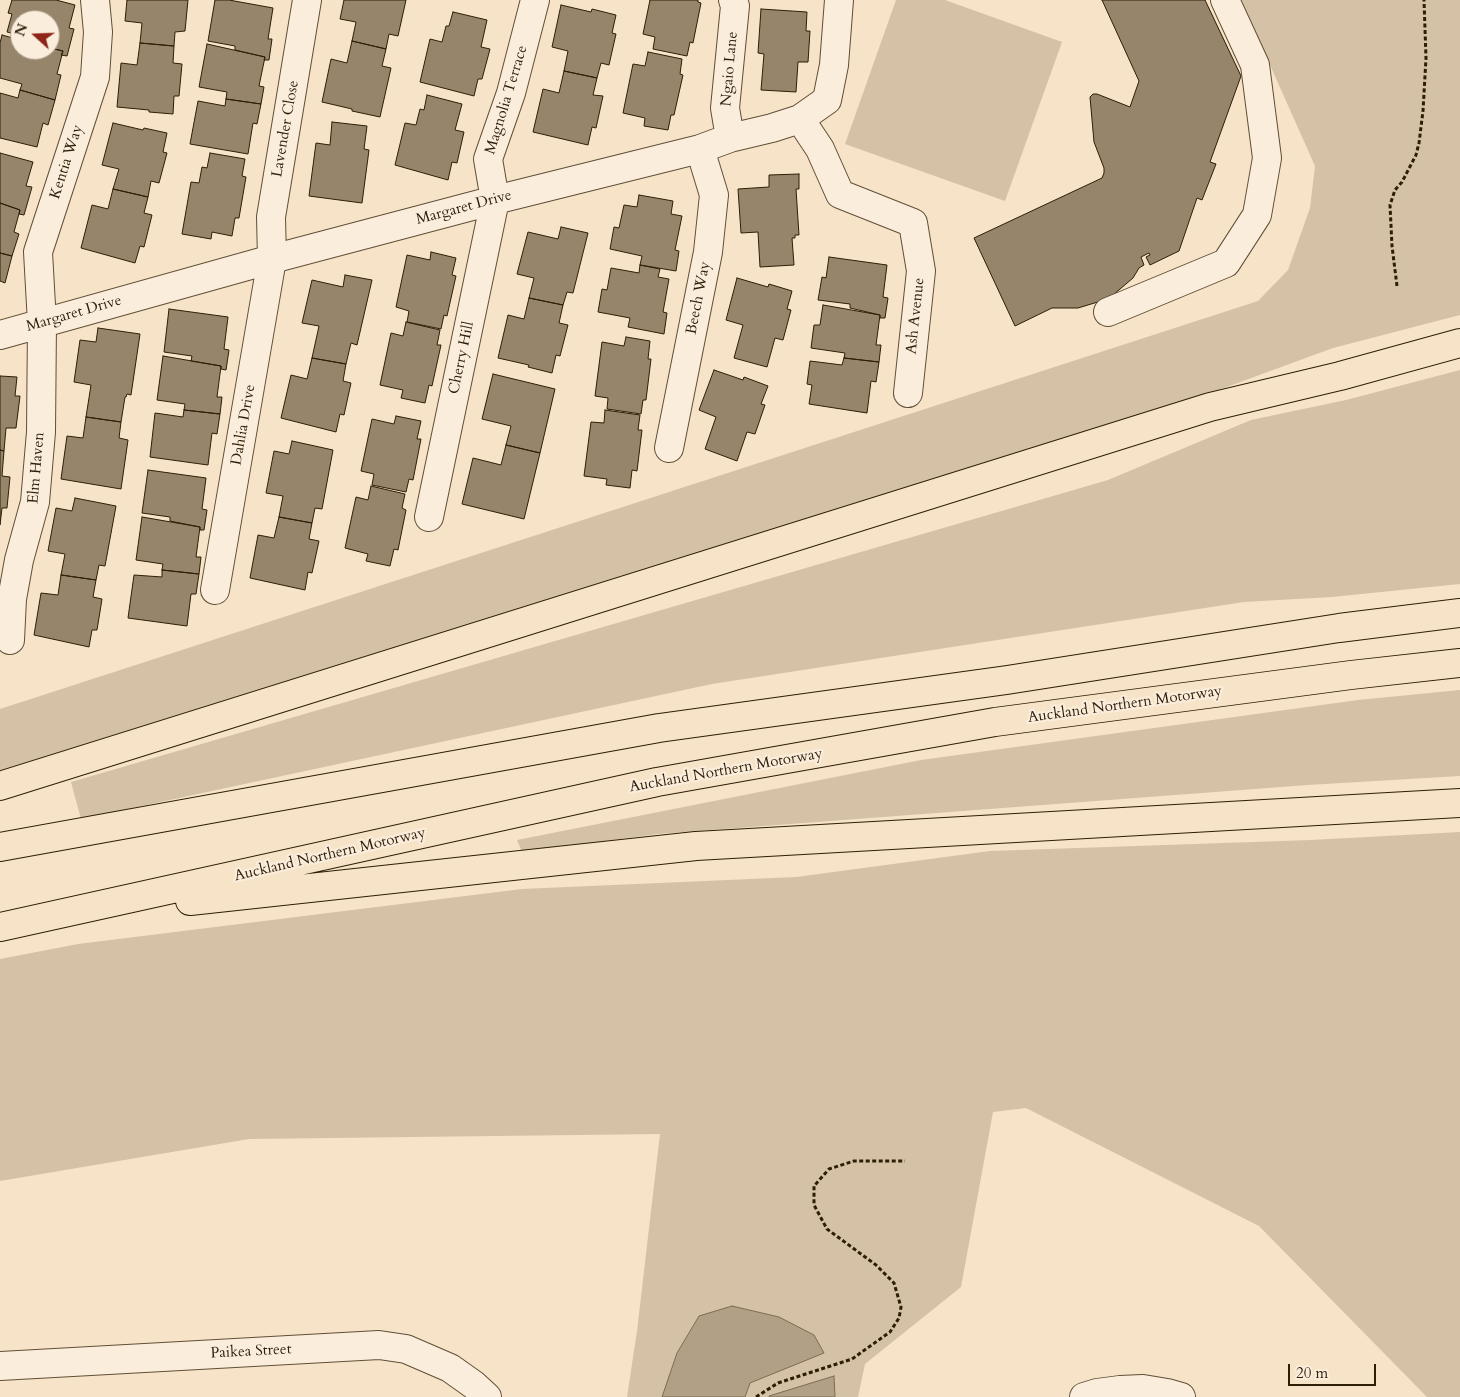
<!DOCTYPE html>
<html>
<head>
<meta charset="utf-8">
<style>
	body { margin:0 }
	#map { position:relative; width:1460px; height:1397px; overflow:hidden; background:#f7e3c7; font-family:Cardo,serif }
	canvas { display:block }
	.north { position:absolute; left:10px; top:10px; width:50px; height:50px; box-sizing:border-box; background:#faeddb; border:1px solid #a89a86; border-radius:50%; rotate:290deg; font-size:14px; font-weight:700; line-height:20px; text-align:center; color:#2d1e07 }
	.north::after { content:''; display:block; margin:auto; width:18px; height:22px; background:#8f2418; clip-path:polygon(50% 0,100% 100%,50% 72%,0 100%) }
	.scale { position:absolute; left:1288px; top:1364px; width:88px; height:22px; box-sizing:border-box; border:2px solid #2d1e07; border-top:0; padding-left:6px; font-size:15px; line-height:18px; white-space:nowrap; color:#2d1e07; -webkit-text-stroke:4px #faeddb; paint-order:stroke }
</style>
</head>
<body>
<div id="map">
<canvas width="1460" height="1397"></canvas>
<div class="north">N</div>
<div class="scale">20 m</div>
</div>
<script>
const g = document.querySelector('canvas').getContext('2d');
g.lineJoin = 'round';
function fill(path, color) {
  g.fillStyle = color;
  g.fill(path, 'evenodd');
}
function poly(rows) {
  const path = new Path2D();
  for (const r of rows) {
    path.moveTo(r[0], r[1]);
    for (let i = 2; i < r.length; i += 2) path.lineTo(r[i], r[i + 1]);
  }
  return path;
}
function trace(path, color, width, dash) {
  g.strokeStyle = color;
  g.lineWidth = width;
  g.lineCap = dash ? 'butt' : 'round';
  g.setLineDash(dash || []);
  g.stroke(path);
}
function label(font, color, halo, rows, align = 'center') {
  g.font = font + ' Cardo,serif';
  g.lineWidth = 4.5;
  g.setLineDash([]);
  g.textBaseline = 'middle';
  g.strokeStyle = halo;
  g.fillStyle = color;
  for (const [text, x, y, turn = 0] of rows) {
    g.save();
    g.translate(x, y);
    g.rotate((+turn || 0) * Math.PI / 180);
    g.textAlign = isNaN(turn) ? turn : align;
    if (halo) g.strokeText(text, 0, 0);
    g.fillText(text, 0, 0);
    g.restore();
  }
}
fill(poly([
	[896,0,945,0,1062,42,1005,201,845,144],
	[1241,0,1460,0,1460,315,1333,348,1224,388,0,774,0,709,1258,301,1288,270,1310,208,1315,166],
	[1460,370,1460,584,1332,597,1244,602,712,684,81,819,71,782,1108,480,1251,420,1346,400],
	[1460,690,1460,776,1308,785,658,834,522,852,517,840,921,760,1358,700],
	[1460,832,1460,1397,1427,1397,1259,1226,1026,1108,993,1112,961,1287,865,1364,858,1397,627,1397,637,1331,660,1134,249,1139,0,1181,0,959,78,944,522,889,796,877,990,851,1311,840]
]), '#d5c2a6');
const water = poly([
	[732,1306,779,1317,814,1335,824,1353,750,1383,745,1397,662,1397,677,1353,699,1316,732,1306],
	[834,1376,835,1397,769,1397,769,1396,834,1376]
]);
fill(water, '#b2a086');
trace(water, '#7d6c53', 1);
const building = poly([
	[12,0,56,0,75,5,69,28,74,29,67,56,61,55,63,51,50,48,50,20,20,20,20,35,7,32,12,14,8,13,12,0],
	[127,0,188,0,185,31,175,32,174,46,140,43,142,23,125,21,127,0],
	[215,0,229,0,273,8,268,39,272,39,269,60,264,60,265,57,235,50,235,46,208,41,215,0],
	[344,0,406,0,398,36,389,34,386,49,352,41,356,22,340,19,344,0],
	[650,0,698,0,698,2,701,3,693,43,690,42,687,56,653,49,655,37,643,34,650,0],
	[1102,0,1205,0,1241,76,1210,162,1216,164,1202,200,1197,198,1179,251,1150,265,1146,257,1150,255,1149,253,1141,257,1144,265,1139,268,1133,278,1113,295,1101,301,1078,308,1052,308,1015,326,974,238,1102,178,1104,173,1104,168,1094,142,1090,97,1093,94,1097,94,1130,107,1139,81,1102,0],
	[561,5,591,12,592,9,616,15,612,33,616,34,609,65,601,63,597,78,564,71,568,51,552,47,561,5],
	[761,9,807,12,806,31,810,31,808,62,798,62,796,92,761,90,764,54,758,53,761,9],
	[453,12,487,20,481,47,490,49,482,79,478,79,474,96,420,82,430,39,442,42,446,26,449,26,453,12],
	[2,35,20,40,20,50,50,50,50,48,63,51,57,74,61,75,55,100,20,90,22,84,0,78,0,43,2,35],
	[352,41,386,49,382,66,391,68,380,117,352,111,352,109,322,102,331,59,347,63,352,41],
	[140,43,174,46,173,63,182,64,179,96,174,96,173,114,149,112,149,110,117,107,121,63,137,65,140,43],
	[207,44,265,57,259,86,264,87,261,104,226,99,227,92,199,87,207,44],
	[648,52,682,59,680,74,683,75,674,115,671,115,668,130,644,126,645,118,623,113,633,64,645,66,648,52],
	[564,71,597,78,593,95,603,96,596,128,592,127,588,145,533,132,543,89,559,93,564,71],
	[20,90,55,100,48,125,43,123,37,147,0,138,0,93,18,98,20,90],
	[427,95,462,104,455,130,464,132,457,163,452,162,448,180,395,165,405,123,416,125,420,109,424,110,427,95],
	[226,99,261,104,257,124,253,123,248,154,190,144,198,101,225,106,226,99],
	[332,122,367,126,364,149,369,150,362,203,309,196,316,143,330,145,332,122],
	[113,123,143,130,144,128,167,133,163,152,167,153,159,183,151,181,148,197,113,189,119,169,102,165,113,123],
	[0,153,33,162,26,186,32,187,24,215,19,214,20,210,0,203,0,153],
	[210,153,245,159,242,176,246,177,239,218,235,218,232,236,212,232,211,239,182,234,191,182,199,183,202,167,207,168,210,153],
	[799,174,799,189,796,189,799,235,795,235,795,238,792,238,794,265,760,267,758,232,741,233,738,189,769,187,769,175,799,174],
	[113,189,148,197,144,213,152,215,144,247,140,246,135,263,81,248,92,205,108,209,113,189],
	[639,195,673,201,671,214,682,216,675,250,679,251,676,271,640,265,642,256,610,249,614,227,619,228,624,205,637,207,639,195],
	[0,203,20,210,14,232,19,234,12,256,0,253,0,203],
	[561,227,588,233,573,293,567,292,563,305,529,298,534,278,517,274,528,232,558,239,561,227],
	[431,252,456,258,452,275,456,276,447,316,444,315,441,329,407,322,409,311,396,307,407,255,430,260,431,252],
	[0,253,12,256,5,283,0,281,0,253],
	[829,257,887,265,883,297,888,298,885,318,880,318,880,315,850,308,850,304,818,300,822,277,826,278,829,257],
	[640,265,660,269,658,277,669,279,663,312,667,313,664,334,628,327,630,318,598,312,602,289,607,290,611,268,639,273,640,265],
	[345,275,372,280,357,345,351,343,346,364,312,358,319,326,302,323,312,280,343,287,345,275],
	[737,278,768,287,769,284,792,291,787,309,791,310,783,340,775,338,767,367,734,358,743,325,726,320,737,278],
	[529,298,563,305,559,323,568,325,560,356,556,355,552,373,528,367,529,365,498,358,508,315,524,319,529,298],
	[823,305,880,315,876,345,881,345,879,362,844,358,845,353,811,348,814,325,820,325,823,305],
	[169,309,228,317,224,349,229,350,226,370,221,369,221,366,191,361,192,356,164,352,169,309],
	[406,322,440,330,437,345,441,345,432,386,429,385,425,403,401,398,403,390,380,385,391,333,403,336,406,322],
	[98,328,140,334,131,395,127,394,126,397,125,397,121,422,86,417,91,385,74,382,80,340,96,342,98,328],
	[626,337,650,341,648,359,651,359,646,400,643,400,641,414,607,409,608,398,595,396,602,342,624,346,626,337],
	[163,356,221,366,217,397,222,397,220,414,184,410,185,404,157,400,163,356],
	[312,358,346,364,343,381,351,383,344,415,340,414,336,432,281,418,291,375,307,379,312,358],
	[844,358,879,362,876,382,871,381,867,413,809,404,812,385,807,384,810,361,842,365,844,358],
	[714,370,743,380,744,377,768,386,761,404,765,405,755,434,747,432,737,461,705,449,716,417,699,410,714,370],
	[493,374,555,389,540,453,506,445,511,426,482,419,493,374],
	[0,376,17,377,15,396,20,396,16,428,6,428,4,451,0,450,0,376],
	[184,410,220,414,217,434,212,433,208,465,150,457,155,413,183,417,184,410],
	[605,410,640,415,638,430,642,430,637,471,632,470,630,488,606,485,607,479,584,476,591,422,604,423,605,410],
	[396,416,421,421,417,439,421,439,413,480,409,479,406,492,372,485,374,474,361,471,372,419,394,424,396,416],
	[86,417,121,422,119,438,128,440,121,489,61,479,67,436,83,438,86,417],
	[292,441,333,450,322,509,315,508,312,523,279,517,283,496,266,493,274,451,289,454,292,441],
	[506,445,540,453,524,519,462,504,473,458,501,465,506,445],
	[0,450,4,451,2,476,10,477,7,508,2,508,0,525,0,450],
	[148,470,206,478,202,509,207,510,204,530,200,530,200,527,170,521,170,517,142,513,148,470],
	[371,486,405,494,402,508,406,510,398,550,394,549,390,566,366,561,368,554,345,548,356,497,368,500,371,486],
	[75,498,116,506,105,566,99,565,96,580,61,575,65,554,48,551,56,508,72,511,75,498],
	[142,517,200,527,196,557,201,557,199,574,162,570,163,564,136,560,142,517],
	[279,517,312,523,309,539,319,541,312,573,308,572,305,590,250,578,258,535,274,538,279,517],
	[162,570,199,574,196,594,191,594,187,626,128,618,134,575,162,577,162,570],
	[61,575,96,580,93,597,102,599,97,630,92,630,89,647,34,635,41,593,58,595,61,575]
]);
fill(building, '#96846b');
trace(building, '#2d1e07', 1);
const minor = poly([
	[800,119,820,149,840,194,913,223,921,271,908,393],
	[730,138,725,108,735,6,733,0],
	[1108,312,1226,263,1257,215,1267,158,1255,65,1225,0],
	[0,335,272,259,495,200,700,149,730,138,772,128,800,119,827,100,834,65,839,0],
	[669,448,708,252,714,195,700,149],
	[429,517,495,200,488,159,511,93,535,0],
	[215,590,272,259,271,217,307,0],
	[10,640,12,599,19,560,35,502,41,432,42,323,38,252,95,77,98,32,95,0],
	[0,1366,379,1345,406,1349,450,1368,474,1385,487,1397],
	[1084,1397,1097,1393,1120,1390,1143,1389,1167,1393,1181,1397]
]);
const highway = poly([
	[0,786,1210,407,1340,376,1460,343],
	[0,847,659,728,1007,680,1339,628,1460,613],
	[190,901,696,846,1460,803],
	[0,927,657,782,995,722,1351,675,1460,663]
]);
trace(minor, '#604f37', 30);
trace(highway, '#2d1e07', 30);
trace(poly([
	[1397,286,1392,246,1390,205,1395,190,1402,182,1416,155,1419,143,1423,111,1426,58,1424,0],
	[756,1397,778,1383,852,1359,890,1332,899,1318,901,1307,894,1283,876,1265,827,1229,814,1205,814,1186,829,1169,854,1161,905,1161]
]), '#2d1e07', 3, [4, 2.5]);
trace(minor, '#faeddb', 28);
trace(highway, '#f7e3c7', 28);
label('15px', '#2d1e07', '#faeddb', [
	["Ngaio Lane",730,69,-85],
	["Magnolia Terrace",507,100,-73],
	["Lavender Close",286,129,-80],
	["Kentia Way",67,162,-72],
	["Margaret Drive",464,208,-15],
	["Beech Way",699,298,-79],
	["Margaret Drive",74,314,-16],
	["Ash Avenue",916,316,-84],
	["Cherry Hill",462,358,-78],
	["Dahlia Drive",244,425,-80],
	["Elm Haven",37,468,-85],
	["Auckland Northern Motorway",1125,705,-8],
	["Auckland Northern Motorway",726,771,-10],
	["Auckland Northern Motorway",330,855,-13],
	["Paikea Street",251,1352,-3]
]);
</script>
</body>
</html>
